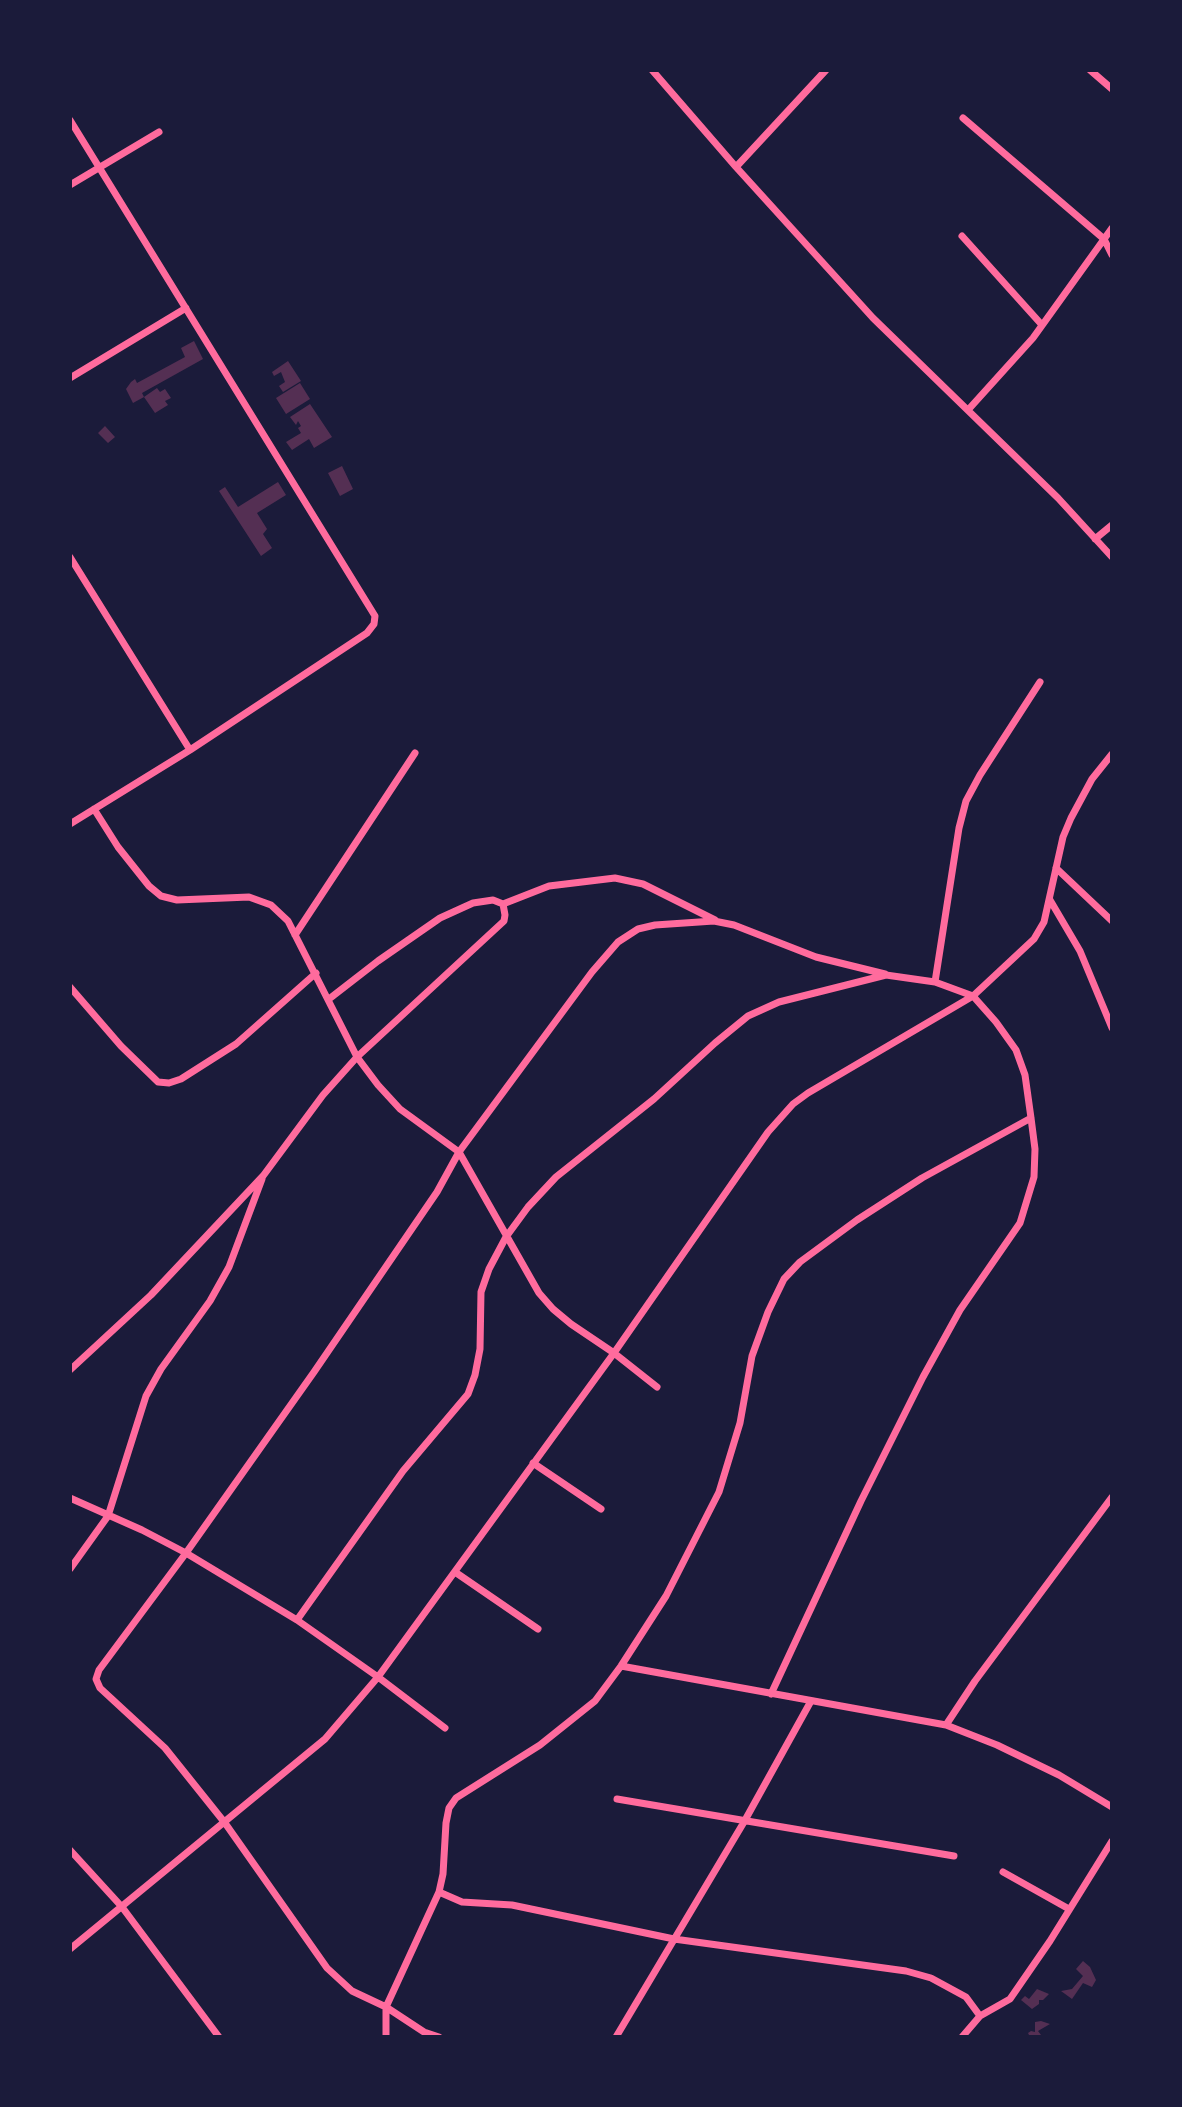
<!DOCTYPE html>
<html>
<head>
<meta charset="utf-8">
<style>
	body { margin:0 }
	#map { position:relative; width:1182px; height:2107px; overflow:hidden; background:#1b1b3a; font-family:"Exo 2",sans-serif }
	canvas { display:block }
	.frame { position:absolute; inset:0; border:72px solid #1b1b3a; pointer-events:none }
</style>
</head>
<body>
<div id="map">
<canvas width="1182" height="2107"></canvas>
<div class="frame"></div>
</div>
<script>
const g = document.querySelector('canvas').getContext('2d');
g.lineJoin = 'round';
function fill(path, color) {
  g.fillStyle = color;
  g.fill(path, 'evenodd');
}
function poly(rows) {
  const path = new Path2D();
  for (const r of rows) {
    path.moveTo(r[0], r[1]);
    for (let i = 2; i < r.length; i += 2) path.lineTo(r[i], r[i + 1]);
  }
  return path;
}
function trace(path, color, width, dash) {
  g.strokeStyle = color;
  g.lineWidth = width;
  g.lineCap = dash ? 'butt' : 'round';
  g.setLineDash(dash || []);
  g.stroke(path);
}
fill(poly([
	[194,341,203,359,142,393,144,397,133,403,126,389,131,382,135,379,137,383,185,357,181,348],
	[288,361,301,381,283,392,279,386,285,382,281,372,274,376,272,372],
	[300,383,310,399,286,414,276,398],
	[157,388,160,392,165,389,171,398,165,401,168,405,155,413,144,397],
	[310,404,332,437,314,448,309,439,292,450,286,442,301,433,298,428,301,426,298,421,296,425,290,417],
	[105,426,115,437,108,443,98,433],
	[342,466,353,489,340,496,328,473],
	[278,482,286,495,257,513,267,529,263,534,272,548,261,556,219,491,225,487,238,507],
	[1083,1961,1090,1967,1096,1980,1092,1987,1083,1983,1072,1999,1061,1991,1072,1989,1083,1976,1076,1969],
	[1037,1989,1049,1994,1043,2000,1039,2000,1039,2004,1032,2009,1021,2000,1025,1996,1029,1999],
	[1041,2021,1050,2024,1038,2031,1041,2035,1030,2037,1028,2033,1031,2031,1035,2032,1035,2022]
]), '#542f53');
trace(poly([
	[652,70,736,167,873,318,1058,498,1112,557],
	[1090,70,1112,89],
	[963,118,1104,239,1112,255],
	[70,120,375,616,374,624,367,633,190,750,70,824],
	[736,167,826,70],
	[70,185,159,132],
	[962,236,1042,325],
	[70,378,186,308],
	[968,410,1033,338,1112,228],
	[1095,539,1112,525],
	[70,557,190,750],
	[94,809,118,847,149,886,161,896,177,900,249,897,271,905,288,921,357,1057,378,1085,400,1109,459,1152,539,1293,553,1309,571,1324,614,1353,657,1387],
	[1056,868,1112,921],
	[1050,900,1080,951,1112,1028],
	[295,935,415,753],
	[935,982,959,828,966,801,980,775,1040,682],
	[70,987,121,1046,158,1082,169,1083,181,1079,236,1044,316,973],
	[329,999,378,961,440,918,473,903,493,900,503,904,549,886,615,878,643,884,715,920],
	[70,1370,151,1295,263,1176,323,1095,357,1057,504,921,505,915,503,904],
	[533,1463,601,1509],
	[70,1498,142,1530,186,1553,297,1620,378,1677,445,1728],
	[70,1569,108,1516,146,1396,161,1369,210,1301,229,1267,262,1179],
	[455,1572,538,1629],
	[297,1620,403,1471,468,1394,475,1375,480,1349,481,1292,489,1269,506,1237,528,1207,556,1177,654,1099,715,1043,748,1016,779,1002,886,975,935,982,973,996,996,1022,1016,1050,1025,1075,1031,1118,1035,1149,1034,1177,1020,1223,960,1310,923,1377,861,1501,771,1694],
	[621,1666,946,1725,997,1745,1059,1775,1112,1807],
	[946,1725,975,1681,1112,1497],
	[617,1799,954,1856],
	[70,1850,122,1907,219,2037],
	[1003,1872,1069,1909],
	[439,1892,462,1902,512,1905,674,1939,906,1971,931,1978,966,1997,980,2016],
	[70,1949,325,1739,378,1677,614,1353,768,1132,793,1104,808,1093,973,996,1034,939,1044,922,1063,837,1071,818,1092,779,1112,754],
	[386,2037,386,2007,439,1892,443,1874,446,1823,449,1808,456,1798,540,1745,595,1701,621,1666,666,1596,719,1492,740,1423,752,1356,768,1312,784,1279,800,1262,857,1220,922,1178,1031,1118],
	[439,2037,424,2032,386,2007,352,1991,327,1968,225,1823,165,1748,100,1688,96,1679,99,1670,186,1553,314,1372,437,1192,459,1152,592,972,618,942,638,929,655,925,714,921,734,925,816,957,885,974],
	[616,2037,744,1822,811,1701],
	[962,2037,980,2016,1010,1999,1050,1941,1112,1841]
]), '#ff6b9d', 7);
</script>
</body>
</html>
